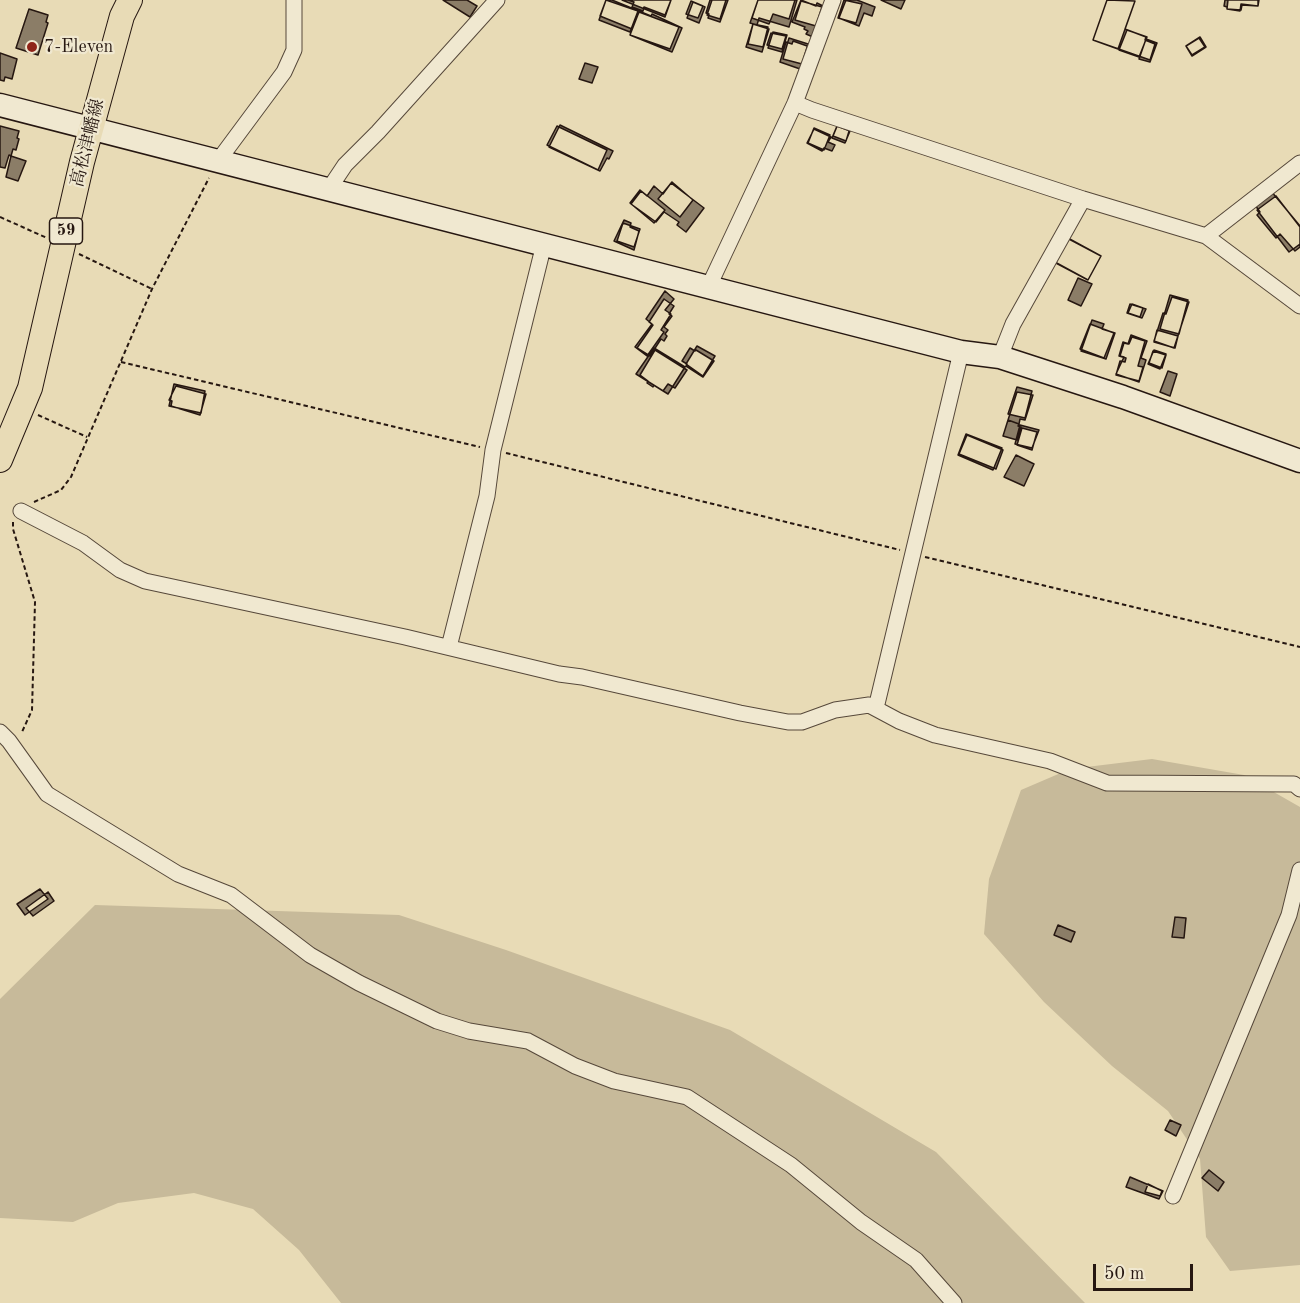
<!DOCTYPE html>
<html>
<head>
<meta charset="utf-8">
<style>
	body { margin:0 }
	#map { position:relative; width:1300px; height:1303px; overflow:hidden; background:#e8dbb6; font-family:"Old Standard TT",serif }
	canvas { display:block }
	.scale { position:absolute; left:1093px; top:1264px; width:100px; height:27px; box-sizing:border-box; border:3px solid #261711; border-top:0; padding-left:8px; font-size:18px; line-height:21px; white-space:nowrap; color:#261711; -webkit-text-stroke:4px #f0e8d0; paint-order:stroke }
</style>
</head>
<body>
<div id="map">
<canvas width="1300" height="1303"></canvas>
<div class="scale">50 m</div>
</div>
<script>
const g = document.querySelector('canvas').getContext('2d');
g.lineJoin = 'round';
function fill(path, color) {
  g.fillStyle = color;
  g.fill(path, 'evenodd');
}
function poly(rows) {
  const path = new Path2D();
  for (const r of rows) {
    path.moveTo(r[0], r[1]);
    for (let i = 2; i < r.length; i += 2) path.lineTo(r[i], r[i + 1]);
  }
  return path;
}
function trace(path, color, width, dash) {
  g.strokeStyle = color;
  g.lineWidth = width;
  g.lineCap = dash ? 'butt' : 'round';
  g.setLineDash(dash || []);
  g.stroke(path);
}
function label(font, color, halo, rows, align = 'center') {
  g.font = font + ' "Old Standard TT","Noto Serif JP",serif';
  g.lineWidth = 4.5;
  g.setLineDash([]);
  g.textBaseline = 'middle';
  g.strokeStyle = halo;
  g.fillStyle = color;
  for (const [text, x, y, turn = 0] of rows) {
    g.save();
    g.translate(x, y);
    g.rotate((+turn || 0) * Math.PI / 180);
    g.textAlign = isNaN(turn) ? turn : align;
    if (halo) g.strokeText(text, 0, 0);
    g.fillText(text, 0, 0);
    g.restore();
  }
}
fill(poly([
	[1152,759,1244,775,1300,807,1300,1265,1230,1271,1206,1237,1200,1159,1168,1111,1112,1066,1044,1002,984,934,989,879,1021,790,1070,769],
	[95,905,399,915,506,950,730,1030,936,1152,1085,1303,341,1303,299,1250,253,1209,194,1193,118,1203,73,1222,0,1218,0,999]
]), '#c7ba9a');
const building = poly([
	[443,0,467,0,477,6,470,17,443,0],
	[606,0,638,11,630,32,599,20,606,0],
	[606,0,612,0,651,16,652,14,682,28,672,52,630,35,632,29,600,16,606,0],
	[622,0,671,0,665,17,622,0],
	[628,0,671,0,665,15,644,7,643,11,632,7,634,2,628,0],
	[710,0,728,0,720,22,708,18,709,14,706,13,710,0],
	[712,0,726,0,720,19,707,15,712,0],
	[758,0,795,0,789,19,773,14,769,24,752,18,758,0],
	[758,0,797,0,789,27,759,18,757,25,750,23,758,0],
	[801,0,816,6,817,3,823,6,813,37,806,34,808,31,804,29,805,27,792,22,801,0],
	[844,0,862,4,856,23,838,18,844,0],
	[846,0,857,0,875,7,872,16,864,13,859,26,839,18,846,0],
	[881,0,905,0,901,9,881,0],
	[1107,0,1135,1,1125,29,1146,37,1145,40,1155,44,1150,60,1093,40,1107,0],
	[1107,0,1135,1,1118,49,1093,40,1107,0],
	[1225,0,1259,0,1258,6,1241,4,1240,11,1227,9,1227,7,1224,6,1225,0],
	[1228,0,1258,0,1258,6,1242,5,1241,10,1227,9,1228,0],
	[691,1,703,6,698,18,686,14,691,1],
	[801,1,822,7,816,26,795,20,801,1],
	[693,2,705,7,699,23,687,18,693,2],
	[29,9,48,15,46,22,48,23,38,55,16,48,29,9],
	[639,12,679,27,670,49,630,35,639,12],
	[753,24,768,27,763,47,748,44,753,24],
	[753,24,769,29,762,52,746,47,753,24],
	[1127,30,1147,37,1139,57,1119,50,1127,30],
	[773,32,787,35,782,52,768,48,773,32],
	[771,33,786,36,782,49,767,45,771,33],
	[1200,37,1206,47,1192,56,1186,46,1200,37],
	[789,38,808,44,802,64,783,59,789,38],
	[1199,38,1205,47,1192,55,1186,46,1199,38],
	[1146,39,1157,43,1150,62,1139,59,1146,39],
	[793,41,810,47,803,70,780,62,786,42,792,44,793,41],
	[0,53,17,59,12,79,5,77,4,81,0,80,0,53],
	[585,63,598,67,592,83,579,79,585,63],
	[838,124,850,128,846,141,833,136,838,124],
	[560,125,613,151,609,159,607,158,600,171,549,147,560,125],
	[0,126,19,131,17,138,19,139,16,150,13,149,11,156,9,155,5,168,0,167,0,126],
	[557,126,607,150,598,170,547,145,557,126],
	[837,126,850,131,845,143,832,138,837,126],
	[814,128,830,135,824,150,808,143,814,128],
	[814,129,831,137,828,142,835,145,832,151,824,148,822,151,807,143,814,129],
	[11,156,26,161,18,181,6,177,11,156],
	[672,182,693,200,680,217,658,199,672,182],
	[671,183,704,208,686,232,677,225,679,222,664,212,656,222,631,204,641,191,647,196,654,186,663,194,671,183],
	[640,190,665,210,654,223,630,203,640,190],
	[1271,191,1300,226,1300,247,1295,251,1280,234,1276,238,1257,215,1260,212,1255,205,1271,191],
	[1276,196,1300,227,1300,244,1289,252,1257,210,1276,196],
	[624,220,631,223,630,227,639,231,634,250,614,241,624,220],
	[623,223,640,229,634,247,617,241,623,223],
	[1066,237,1101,256,1088,280,1053,261,1066,237],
	[1067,238,1101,256,1088,280,1054,262,1067,238],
	[1078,278,1092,284,1081,306,1068,300,1078,278],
	[665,291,674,299,665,310,671,314,661,330,664,332,647,356,635,347,652,324,646,319,665,291],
	[1170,295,1188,300,1179,334,1160,329,1170,295],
	[1172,297,1189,302,1174,348,1154,341,1163,313,1166,314,1172,297],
	[664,299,674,306,669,314,672,316,664,327,668,330,665,334,667,336,664,341,661,339,650,356,637,348,653,325,649,322,664,299],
	[1130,304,1146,309,1142,318,1127,313,1130,304],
	[1132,304,1143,308,1140,317,1128,313,1132,304],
	[1092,320,1104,324,1102,329,1115,333,1106,359,1081,351,1092,320],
	[1090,324,1114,333,1104,358,1080,349,1090,324],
	[1157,330,1178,336,1175,348,1154,342,1157,330],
	[1131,335,1147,341,1141,358,1146,360,1139,382,1116,374,1124,357,1120,356,1124,343,1128,344,1131,335],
	[1132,337,1145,341,1138,366,1143,367,1139,381,1116,375,1120,361,1125,362,1126,358,1119,356,1123,342,1129,344,1132,337],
	[697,346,715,356,703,376,686,364,697,346],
	[654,348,685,367,668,394,636,374,654,348],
	[690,348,695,351,696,350,714,361,703,377,686,366,687,364,682,361,690,348],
	[655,350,687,370,675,388,668,384,663,391,654,385,653,387,647,383,648,381,640,375,655,350],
	[1154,350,1166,354,1160,369,1148,364,1154,350],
	[1153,351,1166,355,1162,368,1149,363,1153,351],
	[1168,371,1177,374,1170,396,1160,392,1168,371],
	[174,384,205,391,201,413,169,406,174,384],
	[176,386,206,394,200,415,171,406,172,401,169,400,176,386],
	[1017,387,1032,391,1025,418,1008,414,1017,387],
	[1017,392,1033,395,1025,420,1020,419,1019,424,1008,420,1017,392],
	[1008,420,1019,424,1018,426,1021,427,1017,440,1003,436,1008,420],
	[1020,425,1039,430,1032,448,1015,444,1020,425],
	[1022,428,1037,432,1032,450,1017,445,1022,428],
	[966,434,1002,448,993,470,958,455,966,434],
	[967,435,1003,450,996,469,959,454,967,435],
	[1016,455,1034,464,1024,486,1004,477,1016,455],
	[40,889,48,899,25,915,17,904,40,889],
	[48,892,54,901,33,916,26,908,48,892],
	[1175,917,1186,918,1184,938,1172,937,1175,917],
	[1058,925,1075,932,1071,942,1054,935,1058,925],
	[1170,1120,1181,1125,1176,1136,1165,1130,1170,1120],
	[1209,1170,1224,1182,1218,1191,1202,1178,1209,1170],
	[1130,1177,1163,1191,1159,1199,1126,1187,1130,1177],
	[1148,1184,1162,1191,1160,1196,1145,1192,1148,1184]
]);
fill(building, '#8b7d67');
trace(building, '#261711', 1.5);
const street = poly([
	[795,103,812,110,1083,199,1206,236,1300,306],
	[218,161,284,72,294,50,294,0],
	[329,189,345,165,378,132,497,0],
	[1206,236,1300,163],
	[709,286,795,103,833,0],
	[1000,357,1013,324,1083,199],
	[21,511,83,543,120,570,145,581,405,637,559,674,582,677,740,713,788,722,802,722,835,710,869,705,899,721,935,735,1050,761,1107,783,1294,784,1300,789],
	[449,647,487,496,493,450,544,244],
	[876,708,961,352],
	[0,732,9,741,47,794,178,874,231,895,310,955,359,983,437,1021,469,1031,528,1041,575,1066,614,1081,687,1097,791,1165,861,1222,916,1260,954,1303],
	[1173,1196,1289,915,1300,870]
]);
const secondary = poly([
	[0,105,961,352,1000,357,1123,397,1300,461]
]);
const primary = poly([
	[0,460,30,388,82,162,122,16,130,0]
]);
trace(street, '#56483a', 17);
trace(secondary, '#261711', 25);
trace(primary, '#261711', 26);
trace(poly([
	[0,217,47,238],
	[79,254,152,289],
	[121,362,480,447],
	[38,415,87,437],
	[506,453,900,550],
	[34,502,61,490,71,477,152,289,209,178],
	[13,522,13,529,35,602,32,710,22,732],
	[925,557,1300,647]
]), '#261711', 2, [4.5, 3]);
trace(street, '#f0e8d0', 15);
trace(secondary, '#f0e8d0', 22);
trace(primary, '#e8dbb6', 24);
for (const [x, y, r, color] of [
	[32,47,6,"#8f2418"]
]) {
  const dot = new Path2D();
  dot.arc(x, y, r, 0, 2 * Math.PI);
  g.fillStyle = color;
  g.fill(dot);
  trace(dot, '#f0e8d0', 2);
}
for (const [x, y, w] of [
	[66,231,33]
]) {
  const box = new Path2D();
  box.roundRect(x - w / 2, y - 13, w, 26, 4.5);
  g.fillStyle = '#f0e8d0';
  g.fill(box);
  trace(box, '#261711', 1.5);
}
label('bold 16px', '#261711', null, [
	["59",66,231]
]);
label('18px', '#261711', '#f0e8d0', [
	["7-Eleven",44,47]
], 'left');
label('18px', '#261711', '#f0e8d0', [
	["高松津幡線",88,143,-76]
]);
</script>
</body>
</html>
